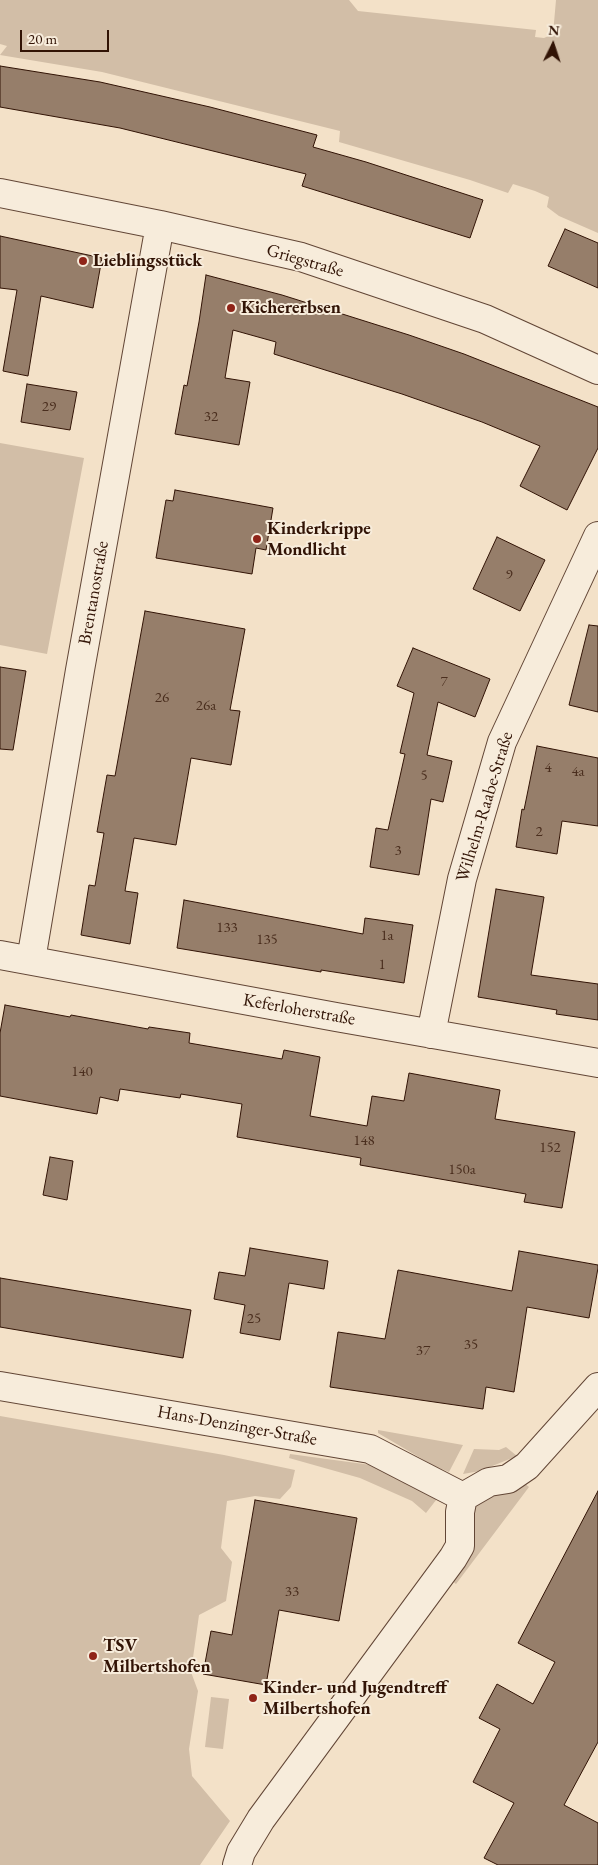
<!DOCTYPE html>
<html>
<head>
<meta charset="utf-8">
<style>
	body { margin:0 }
	#map { position:relative; width:598px; height:1865px; overflow:hidden; background:#f3e1c8; font-family:"EB Garamond",serif }
	canvas { display:block }
	.north { position:absolute; left:528px; top:20px; width:50px; height:50px; -webkit-text-stroke:4px #f7ecdb; paint-order:stroke; rotate:4deg; font-size:14px; font-weight:700; line-height:20px; text-align:center; color:#311305 }
	.north::after { content:''; display:block; margin:auto; width:18px; height:22px; background:#311305; clip-path:polygon(50% 0,100% 100%,50% 72%,0 100%) }
	.scale { position:absolute; left:20px; top:30px; width:89px; height:22px; box-sizing:border-box; border:2px solid #311305; border-top:0; padding-left:6px; font-size:15px; line-height:18px; white-space:nowrap; color:#311305; -webkit-text-stroke:4px #f7ecdb; paint-order:stroke }
</style>
</head>
<body>
<div id="map">
<canvas width="598" height="1865"></canvas>
<div class="north">N</div>
<div class="scale">20 m</div>
</div>
<script>
const g = document.querySelector('canvas').getContext('2d');
g.lineJoin = 'round';
function fill(path, color) {
  g.fillStyle = color;
  g.fill(path, 'evenodd');
}
function poly(rows) {
  const path = new Path2D();
  for (const r of rows) {
    path.moveTo(r[0], r[1]);
    for (let i = 2; i < r.length; i += 2) path.lineTo(r[i], r[i + 1]);
  }
  return path;
}
function trace(path, color, width, dash) {
  g.strokeStyle = color;
  g.lineWidth = width;
  g.lineCap = dash ? 'butt' : 'round';
  g.setLineDash(dash || []);
  g.stroke(path);
}
function label(font, color, halo, rows, align = 'center') {
  g.font = font + ' "EB Garamond",serif';
  g.lineWidth = 4;
  g.setLineDash([]);
  g.textBaseline = 'middle';
  g.strokeStyle = halo;
  g.fillStyle = color;
  for (const [text, x, y, turn = 0] of rows) {
    g.save();
    g.translate(x, y);
    g.rotate((+turn || 0) * Math.PI / 180);
    g.textAlign = isNaN(turn) ? turn : align;
    if (halo) g.strokeText(text, 0, 0);
    g.fillText(text, 0, 0);
    g.restore();
  }
}
fill(poly([
	[0,0,349,0,358,11,536,30,535,37,544,38,553,34,556,0,598,0,598,233,559,216,547,207,549,197,535,191,513,184,508,193,470,180,339,142,340,131,102,72,0,55,7,46,0,44],
	[0,443,84,458,47,654,0,645],
	[0,1416,224,1455,295,1470,291,1487,280,1499,255,1496,227,1501,221,1548,232,1562,226,1601,199,1615,191,1672,198,1691,189,1749,192,1776,230,1821,200,1865,0,1865],
	[378,1430,463,1445,449,1472,434,1466,378,1433],
	[506,1447,517,1456,480,1471,463,1474,474,1449,499,1450],
	[290,1454,371,1465,440,1495,426,1513,412,1501,360,1478,289,1458],
	[523,1482,529,1487,456,1584,451,1580,475,1542,471,1532,473,1505,481,1496],
	[211,1697,229,1699,223,1749,205,1747]
]), '#d2bea7');
const building = poly([
	[0,66,100,82,210,107,317,135,313,147,366,162,483,200,470,238,302,186,306,174,120,128,0,107,0,66],
	[565,229,598,243,598,288,548,266,565,229],
	[0,236,102,258,93,308,41,296,28,376,3,371,17,290,0,288,0,236],
	[206,275,282,295,409,335,464,354,598,407,598,448,567,510,520,486,540,446,482,422,402,394,274,354,276,342,233,330,225,378,250,382,239,445,175,434,184,385,187,386,199,322,206,275],
	[27,384,77,392,70,430,21,422,27,384],
	[175,490,273,508,266,550,256,548,252,574,156,558,166,500,173,501,175,490],
	[497,537,545,560,520,611,473,589,497,537],
	[145,611,245,629,230,710,240,711,231,765,191,758,176,845,134,838,125,891,138,893,130,944,81,935,89,885,95,886,104,833,97,832,107,775,115,776,145,611],
	[589,625,598,626,598,712,569,705,589,625],
	[413,648,490,679,475,717,438,702,427,755,452,761,443,802,431,799,419,875,370,867,376,828,388,830,405,754,400,753,414,693,397,686,413,648],
	[0,667,26,671,13,750,0,749,0,667],
	[537,746,598,758,598,826,562,821,557,854,516,847,522,809,524,810,537,746],
	[496,889,544,897,531,975,598,984,598,1020,556,1014,557,1010,478,997,496,889],
	[184,900,363,934,365,918,413,925,404,983,321,970,321,972,177,948,184,900],
	[5,1005,70,1017,71,1015,148,1029,149,1027,190,1033,189,1043,282,1059,284,1050,320,1057,310,1116,367,1126,372,1096,404,1101,409,1073,500,1090,495,1119,575,1132,562,1208,524,1202,526,1194,360,1165,361,1158,237,1137,242,1104,181,1094,180,1098,120,1089,118,1101,100,1097,97,1114,0,1096,0,1033,5,1005],
	[50,1157,73,1161,67,1200,43,1195,50,1157],
	[250,1248,328,1261,324,1289,289,1283,280,1340,240,1333,245,1305,214,1299,219,1272,245,1276,250,1248],
	[519,1251,598,1265,598,1268,589,1318,527,1307,514,1392,486,1387,483,1409,330,1387,338,1332,385,1339,398,1270,512,1291,519,1251],
	[0,1278,191,1310,183,1358,0,1327,0,1278],
	[598,1491,598,1742,564,1805,598,1823,598,1865,498,1865,484,1858,514,1803,473,1782,500,1729,479,1718,497,1684,533,1704,555,1662,518,1643,598,1491],
	[255,1500,357,1518,339,1621,279,1610,266,1685,203,1674,211,1631,232,1635,255,1500]
]);
fill(building, '#967e6a');
trace(building, '#311305', 1);
const street = poly([
	[0,193,160,225,301,257,485,319,598,370],
	[0,955,336,1017,598,1063],
	[31,960,80,670,160,225],
	[431,1034,462,879,502,742,598,536],
	[0,1386,370,1449,463,1497],
	[237,1865,241,1852,261,1819,453,1558,460,1546,460,1512,463,1497,489,1482,508,1479,527,1466,598,1387]
]);
trace(street, '#624636', 30);
trace(street, '#f7ecdb', 28);
for (const [x, y, r, color] of [
	[83,261,5,"#8f2418"],
	[231,308,5,"#8f2418"],
	[257,539,5,"#8f2418"],
	[93,1656,5,"#8f2418"],
	[253,1698,5,"#8f2418"]
]) {
  const dot = new Path2D();
  dot.arc(x, y, r, 0, 2 * Math.PI);
  g.fillStyle = color;
  g.fill(dot);
  trace(dot, '#f7ecdb', 2);
}
label('15px', '#4a2e1e', null, [
	["29",49,407],
	["32",211,417],
	["9",509,575],
	["7",444,682],
	["26",162,698],
	["26a",206,706],
	["4",548,768],
	["4a",578,772],
	["5",424,776],
	["2",539,832],
	["3",398,851],
	["133",227,928],
	["1a",387,936],
	["135",267,940],
	["1",382,965],
	["140",82,1072],
	["148",364,1141],
	["152",550,1148],
	["150a",462,1170],
	["25",254,1319],
	["35",471,1345],
	["37",423,1351],
	["33",292,1592]
]);
label('bold 18px', '#311305', '#f7ecdb', [
	["Lieblingsstück",93,261],
	["Kichererbsen",241,308],
	["Kinderkrippe",267,529],
	["Mondlicht",267,550],
	["TSV",103,1646],
	["Milbertshofen",103,1667],
	["Kinder- und Jugendtreff",263,1688],
	["Milbertshofen",263,1709]
], 'left');
label('18px', '#311305', '#f7ecdb', [
	["Griegstraße",305,261,16],
	["Brentanostraße",94,593,-80],
	["Wilhelm-Raabe-Straße",485,807,-73],
	["Keferloherstraße",299,1010,10],
	["Hans-Denzinger-Straße",237,1426,10]
]);
</script>
</body>
</html>
